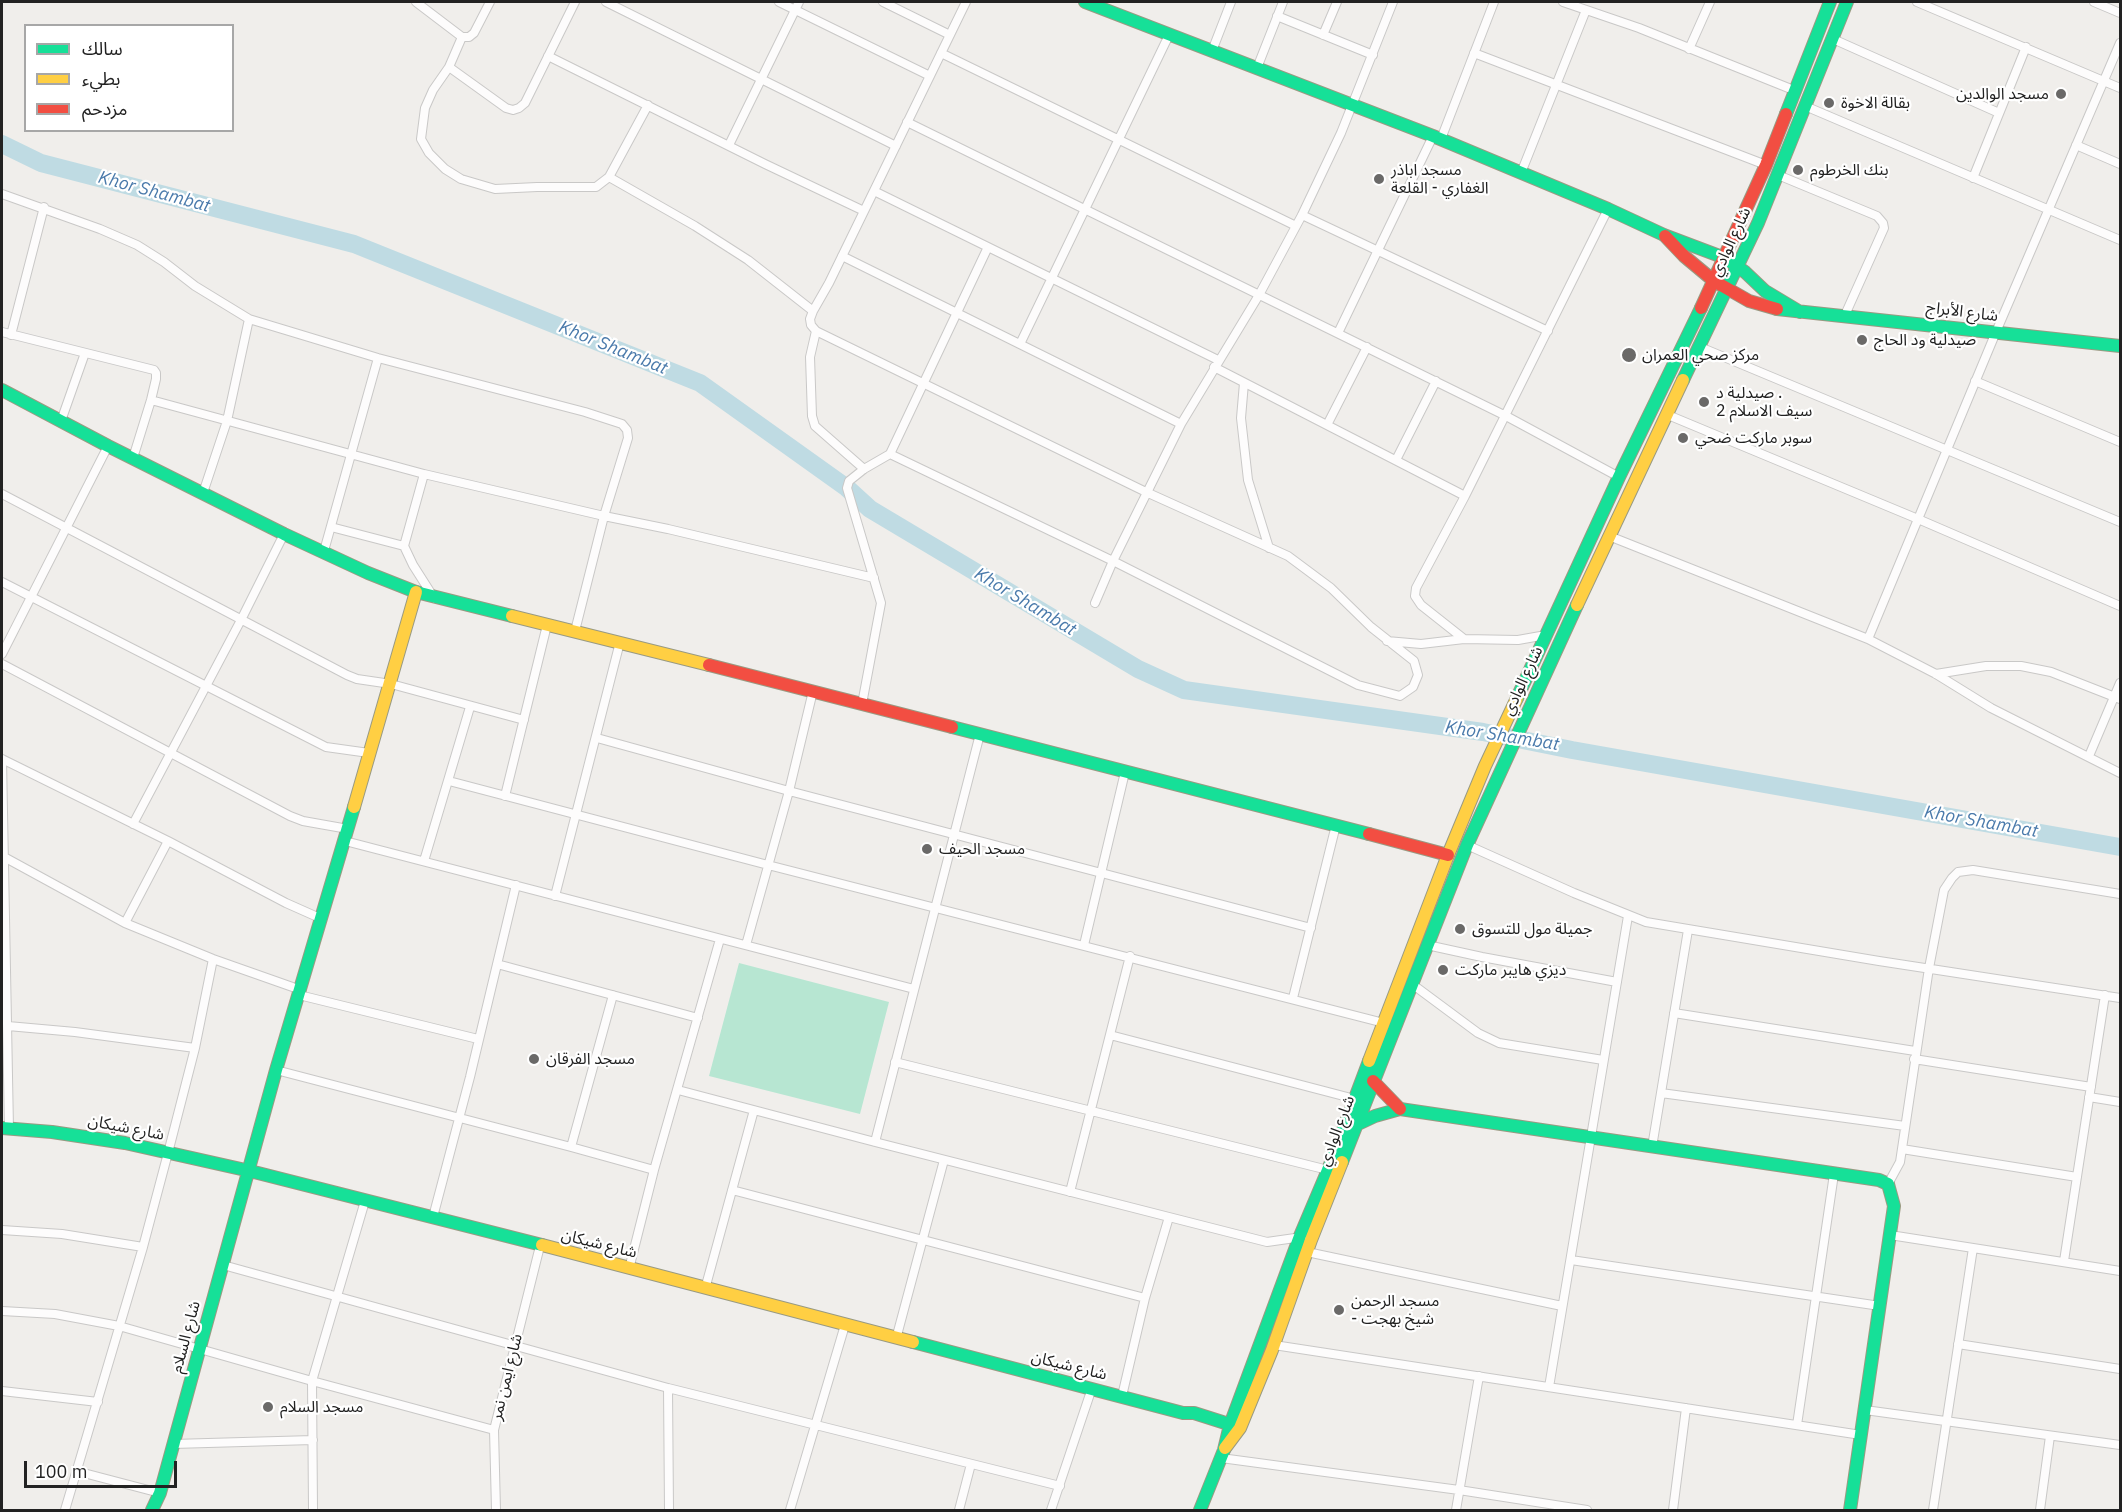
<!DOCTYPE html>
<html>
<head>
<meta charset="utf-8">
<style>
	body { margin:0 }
	#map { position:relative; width:2122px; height:1512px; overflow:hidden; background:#f0eeeb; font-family:"IBM Plex Sans","Noto Sans Arabic",sans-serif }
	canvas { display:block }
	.frame { position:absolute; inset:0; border:3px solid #222; pointer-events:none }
	.legend { position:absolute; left:24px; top:24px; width:210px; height:108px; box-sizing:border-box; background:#fff; border:2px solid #a7a7a7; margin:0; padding:8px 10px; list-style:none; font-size:18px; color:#222 }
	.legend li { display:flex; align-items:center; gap:12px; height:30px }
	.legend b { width:30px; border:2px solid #a7a7a7 }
	.scale { position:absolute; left:24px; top:1461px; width:153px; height:27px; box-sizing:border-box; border:3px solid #222; border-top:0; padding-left:8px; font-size:18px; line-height:21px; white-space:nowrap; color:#222; -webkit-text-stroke:4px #fff; paint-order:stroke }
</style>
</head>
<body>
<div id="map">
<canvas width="2122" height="1512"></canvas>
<div class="frame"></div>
<ul class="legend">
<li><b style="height:8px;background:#16e098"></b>سالك</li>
<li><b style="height:8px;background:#ffcf43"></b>بطيء</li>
<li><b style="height:8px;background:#f24e42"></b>مزدحم</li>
</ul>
<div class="scale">100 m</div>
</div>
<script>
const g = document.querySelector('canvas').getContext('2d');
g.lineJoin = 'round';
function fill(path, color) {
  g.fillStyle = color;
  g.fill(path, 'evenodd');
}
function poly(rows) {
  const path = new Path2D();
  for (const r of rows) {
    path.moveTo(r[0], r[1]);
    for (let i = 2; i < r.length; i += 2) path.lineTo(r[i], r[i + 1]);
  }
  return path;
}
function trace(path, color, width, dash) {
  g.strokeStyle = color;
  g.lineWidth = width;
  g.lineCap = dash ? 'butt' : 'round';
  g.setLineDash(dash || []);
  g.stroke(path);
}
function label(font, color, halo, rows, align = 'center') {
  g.font = font + ' "IBM Plex Sans","Noto Sans Arabic",sans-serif';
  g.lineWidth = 4.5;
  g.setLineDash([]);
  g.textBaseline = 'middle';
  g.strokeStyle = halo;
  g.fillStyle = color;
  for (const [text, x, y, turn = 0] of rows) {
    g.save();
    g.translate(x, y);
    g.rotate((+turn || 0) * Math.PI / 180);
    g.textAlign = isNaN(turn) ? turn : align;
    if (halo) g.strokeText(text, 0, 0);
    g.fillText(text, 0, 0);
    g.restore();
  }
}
fill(poly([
	[739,963,889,1002,860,1114,709,1076]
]), '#b7e6d2');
trace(poly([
	[2,144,41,163,354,244,700,383,847,488,870,509,1138,669,1184,690,1483,732,1572,750,2120,847]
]), '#bfdbe3', 18);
const street = poly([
	[416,2,462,37,469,37,474,33,490,2],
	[606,2,896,146],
	[779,2,930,76],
	[883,2,950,35],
	[1563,2,1639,28,1796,91],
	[1917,2,2120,88],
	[2094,2,2120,13],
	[1277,16,1373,55],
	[1323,35,1337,2],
	[462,37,449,67,433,90,425,108,421,139,429,153,445,169,461,179,495,189,537,187,596,187,609,177,648,105],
	[1833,39,1999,113],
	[1689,49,1710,2],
	[1212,51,1231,2],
	[941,53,1296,226],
	[1474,53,1766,165],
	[548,56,765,164,864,211],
	[449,67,506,108,513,110,519,108,525,103,575,2],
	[1257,68,1283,2],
	[1805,106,2120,240],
	[907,122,1506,416,1619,477],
	[1441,139,1494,2],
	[729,145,799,2],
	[2076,145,2120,164],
	[1521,173,1586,10],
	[1778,175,1877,216,1883,223,1884,228,1845,315],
	[609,177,695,226,748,260,813,311],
	[1973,178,2026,47],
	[874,191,1218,360],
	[2,194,100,229,137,245,164,262,195,286,249,319,378,358,585,412,622,424,627,430,628,438,604,516,575,631],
	[1302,215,1548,331],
	[842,256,1181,424],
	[816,331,810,357,812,416,815,426,864,469],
	[2,332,154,370,156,373,156,379,151,400,133,458],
	[1338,333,1433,136],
	[11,335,44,207],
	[1020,344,1169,35],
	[1700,347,2120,522],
	[1214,367,1465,496],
	[1975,381,2120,442],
	[1244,383,1241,418,1248,480,1269,548],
	[151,400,424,474,604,516,668,529,874,578],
	[1668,415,1918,519,2120,606],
	[61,421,85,353],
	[1327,425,1367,347],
	[890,454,1113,561,1358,685,1400,696,1413,687,1418,675,1414,661,1371,627,1331,588,1288,556,1146,492,816,331,811,325,810,319,813,311,829,283,966,2],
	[1396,460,1436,381],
	[424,474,404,546,413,565,434,598],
	[203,493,227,421,249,319],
	[2,494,347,675,357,679,391,684,524,720],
	[331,527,404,546],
	[1609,536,1868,639,1936,674,1991,708,2120,773],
	[324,551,378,358],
	[2,582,326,747,369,753],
	[1095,603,1113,561,1181,424,1259,295,1302,215,1341,133,1393,2],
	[1464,639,1421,605,1415,596,1416,588,1465,496,1608,209],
	[1868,639,1996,332,2120,43],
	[1387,641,1421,644,1464,639,1518,640,1546,635],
	[2,654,108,446],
	[2,664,290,816,303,821,348,829],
	[1936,674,1986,666,2021,666,2051,672,2120,699],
	[862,704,881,603,847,488,849,481,864,469,890,454,988,247],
	[597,738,789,791,1311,928],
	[2089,756,2120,683],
	[2,759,9,1128],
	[2,759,168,841,286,903,322,919],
	[449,781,768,865,1384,1023],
	[505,796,547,625],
	[133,824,241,620,284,534],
	[345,841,914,989],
	[1467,845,1574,893,1646,922,1879,961,2120,998],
	[4,857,125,923,213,959,301,990],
	[424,861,470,707],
	[555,896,620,642],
	[125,923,168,841],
	[746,945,789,791,813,691],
	[1084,945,1125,772],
	[1427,945,1482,957,1617,982],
	[497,964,698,1018],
	[1412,984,1478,1033,1499,1043,1603,1060],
	[299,995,478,1039],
	[1293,998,1336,825],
	[1674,1013,1915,1051],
	[8,1026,75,1032,195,1048],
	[1110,1035,1355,1099],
	[1914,1059,2091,1087],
	[895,1062,1328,1170],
	[276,1070,571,1147,654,1170],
	[678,1090,875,1142,1267,1242,1302,1237],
	[1661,1093,1905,1126],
	[2089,1097,2120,1102],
	[875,1142,980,734],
	[571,1147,613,995],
	[1652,1147,1688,930],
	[1902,1149,2077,1177],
	[1888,1184,1900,1162,1929,968,1944,890,1952,878,1958,872,1973,870,2120,894],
	[732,1190,1145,1298],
	[1070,1192,1130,956],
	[433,1217,470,1077,516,885],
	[2,1230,62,1234,143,1247],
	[1890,1235,2120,1271],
	[1307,1252,1562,1306],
	[1571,1260,1880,1306],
	[2064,1261,2105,995],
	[223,1265,668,1388,1060,1486],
	[629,1269,654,1170,720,939],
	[705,1289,754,1110],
	[2,1311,55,1314,119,1326,312,1381,494,1430],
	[896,1339,944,1160],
	[1958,1344,2120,1369],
	[1274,1345,1861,1435],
	[1549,1387,1628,916],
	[668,1388,669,1510],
	[2,1391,98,1402],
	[1122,1396,1145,1298,1169,1217],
	[1865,1410,2120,1445],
	[1797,1425,1834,1174],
	[173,1444,313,1440],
	[1221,1458,1459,1490,1587,1510],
	[76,1471,160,1493],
	[65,1510,143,1247,168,1153,195,1048,213,959],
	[313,1510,312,1381,365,1201],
	[496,1510,494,1430,540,1246],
	[790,1510,845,1325],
	[959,1510,971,1464],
	[1051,1510,1092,1388],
	[1456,1510,1479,1376],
	[1673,1510,1686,1408],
	[1933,1510,1973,1248],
	[2040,1510,2050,1436]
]);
const fast = poly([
	[1085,2,1433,136,1608,209,1664,235,1725,258,1745,272,1765,291,1800,312],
	[1786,114,1830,2],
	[1777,309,2120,346],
	[1683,380,1758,223,1847,2],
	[2,390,108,446,284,534,368,573,416,592,512,616],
	[1517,698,1619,477,1701,308],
	[952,727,1369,834],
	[1358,1124,1375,1116,1400,1109,1879,1180,1888,1184,1894,1206,1850,1510],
	[2,1128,52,1132,125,1143,250,1171,542,1245],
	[1342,1162,1467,845,1577,605],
	[913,1342,1183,1413,1194,1413,1238,1427],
	[152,1510,160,1493,276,1070,354,807],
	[1200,1510,1224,1450,1230,1425,1300,1236,1328,1170,1369,1061]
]);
const slow = poly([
	[1577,605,1683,380],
	[512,616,709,665],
	[354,807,416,592],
	[1369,1061,1448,855,1485,766,1517,698],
	[542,1245,913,1342],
	[1225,1448,1240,1428,1272,1350,1311,1240,1342,1162]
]);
const jam = poly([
	[1665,236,1684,256,1714,281,1749,301,1777,309],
	[1701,308,1766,165,1786,114],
	[709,665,952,727],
	[1369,834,1448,855],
	[1373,1081,1400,1109]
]);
trace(street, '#c9c8c7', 10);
trace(fast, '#999a82', 14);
trace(slow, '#999a82', 14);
trace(jam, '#999a82', 14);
trace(street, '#fdfcfc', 8);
trace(fast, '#16e098', 12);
trace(slow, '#ffcf43', 12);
trace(jam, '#f24e42', 12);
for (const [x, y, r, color] of [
	[2061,94,6,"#6a6968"],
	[1829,103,6,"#6a6968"],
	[1798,170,6,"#6a6968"],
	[1379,179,6,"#6a6968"],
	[1862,340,6,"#6a6968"],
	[1629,355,8,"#6a6968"],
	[1704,402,6,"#6a6968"],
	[1683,438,6,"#6a6968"],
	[927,849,6,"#6a6968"],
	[1460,929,6,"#6a6968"],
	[1443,970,6,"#6a6968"],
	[534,1059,6,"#6a6968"],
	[1339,1310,6,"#6a6968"],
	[268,1407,6,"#6a6968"]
]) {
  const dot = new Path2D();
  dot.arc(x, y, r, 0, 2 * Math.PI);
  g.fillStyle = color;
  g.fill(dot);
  trace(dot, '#fff', 2);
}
label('16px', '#222', '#fff', [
	["مسجد الوالدين",2049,94,"right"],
	["بقالة الاخوة",1841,103],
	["مسجد اباذر",1391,170],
	["الغفاري - القلعة",1391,188],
	["بنك الخرطوم",1810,170],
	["صيدلية ود الحاج",1874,340],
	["مركز صحي العمران",1642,355],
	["صيدلية د .",1716,393],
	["سيف الاسلام 2",1716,411],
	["سوبر ماركت ضحي",1695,438],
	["مسجد الحيف",939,849],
	["جميلة مول للتسوق",1472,929],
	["ديزي هايبر ماركت",1455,970],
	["مسجد الفرقان",546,1059],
	["مسجد الرحمن",1351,1301],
	["- شيخ بهجت",1351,1319],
	["مسجد السلام",280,1407]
], 'left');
label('16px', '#222', '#fff', [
	["شارع الوادي",1731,242,-65],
	["شارع الأبراج",1962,312,7],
	["شارع الوادي",1523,681,-65],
	["شارع شيكان",126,1128,11],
	["شارع الوادي",1337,1131,-69],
	["شارع شيكان",599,1244,14],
	["شارع السلام",186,1337,-75],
	["شارع شيكان",1069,1366,14],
	["شارع ايمن نمر",507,1377,-76]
]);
label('italic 18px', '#4a7aab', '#fff', [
	["Khor Shambat",154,192,15],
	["Khor Shambat",613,348,22],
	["Khor Shambat",1025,602,31],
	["Khor Shambat",1502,736,9],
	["Khor Shambat",1981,822,10]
]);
</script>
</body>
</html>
